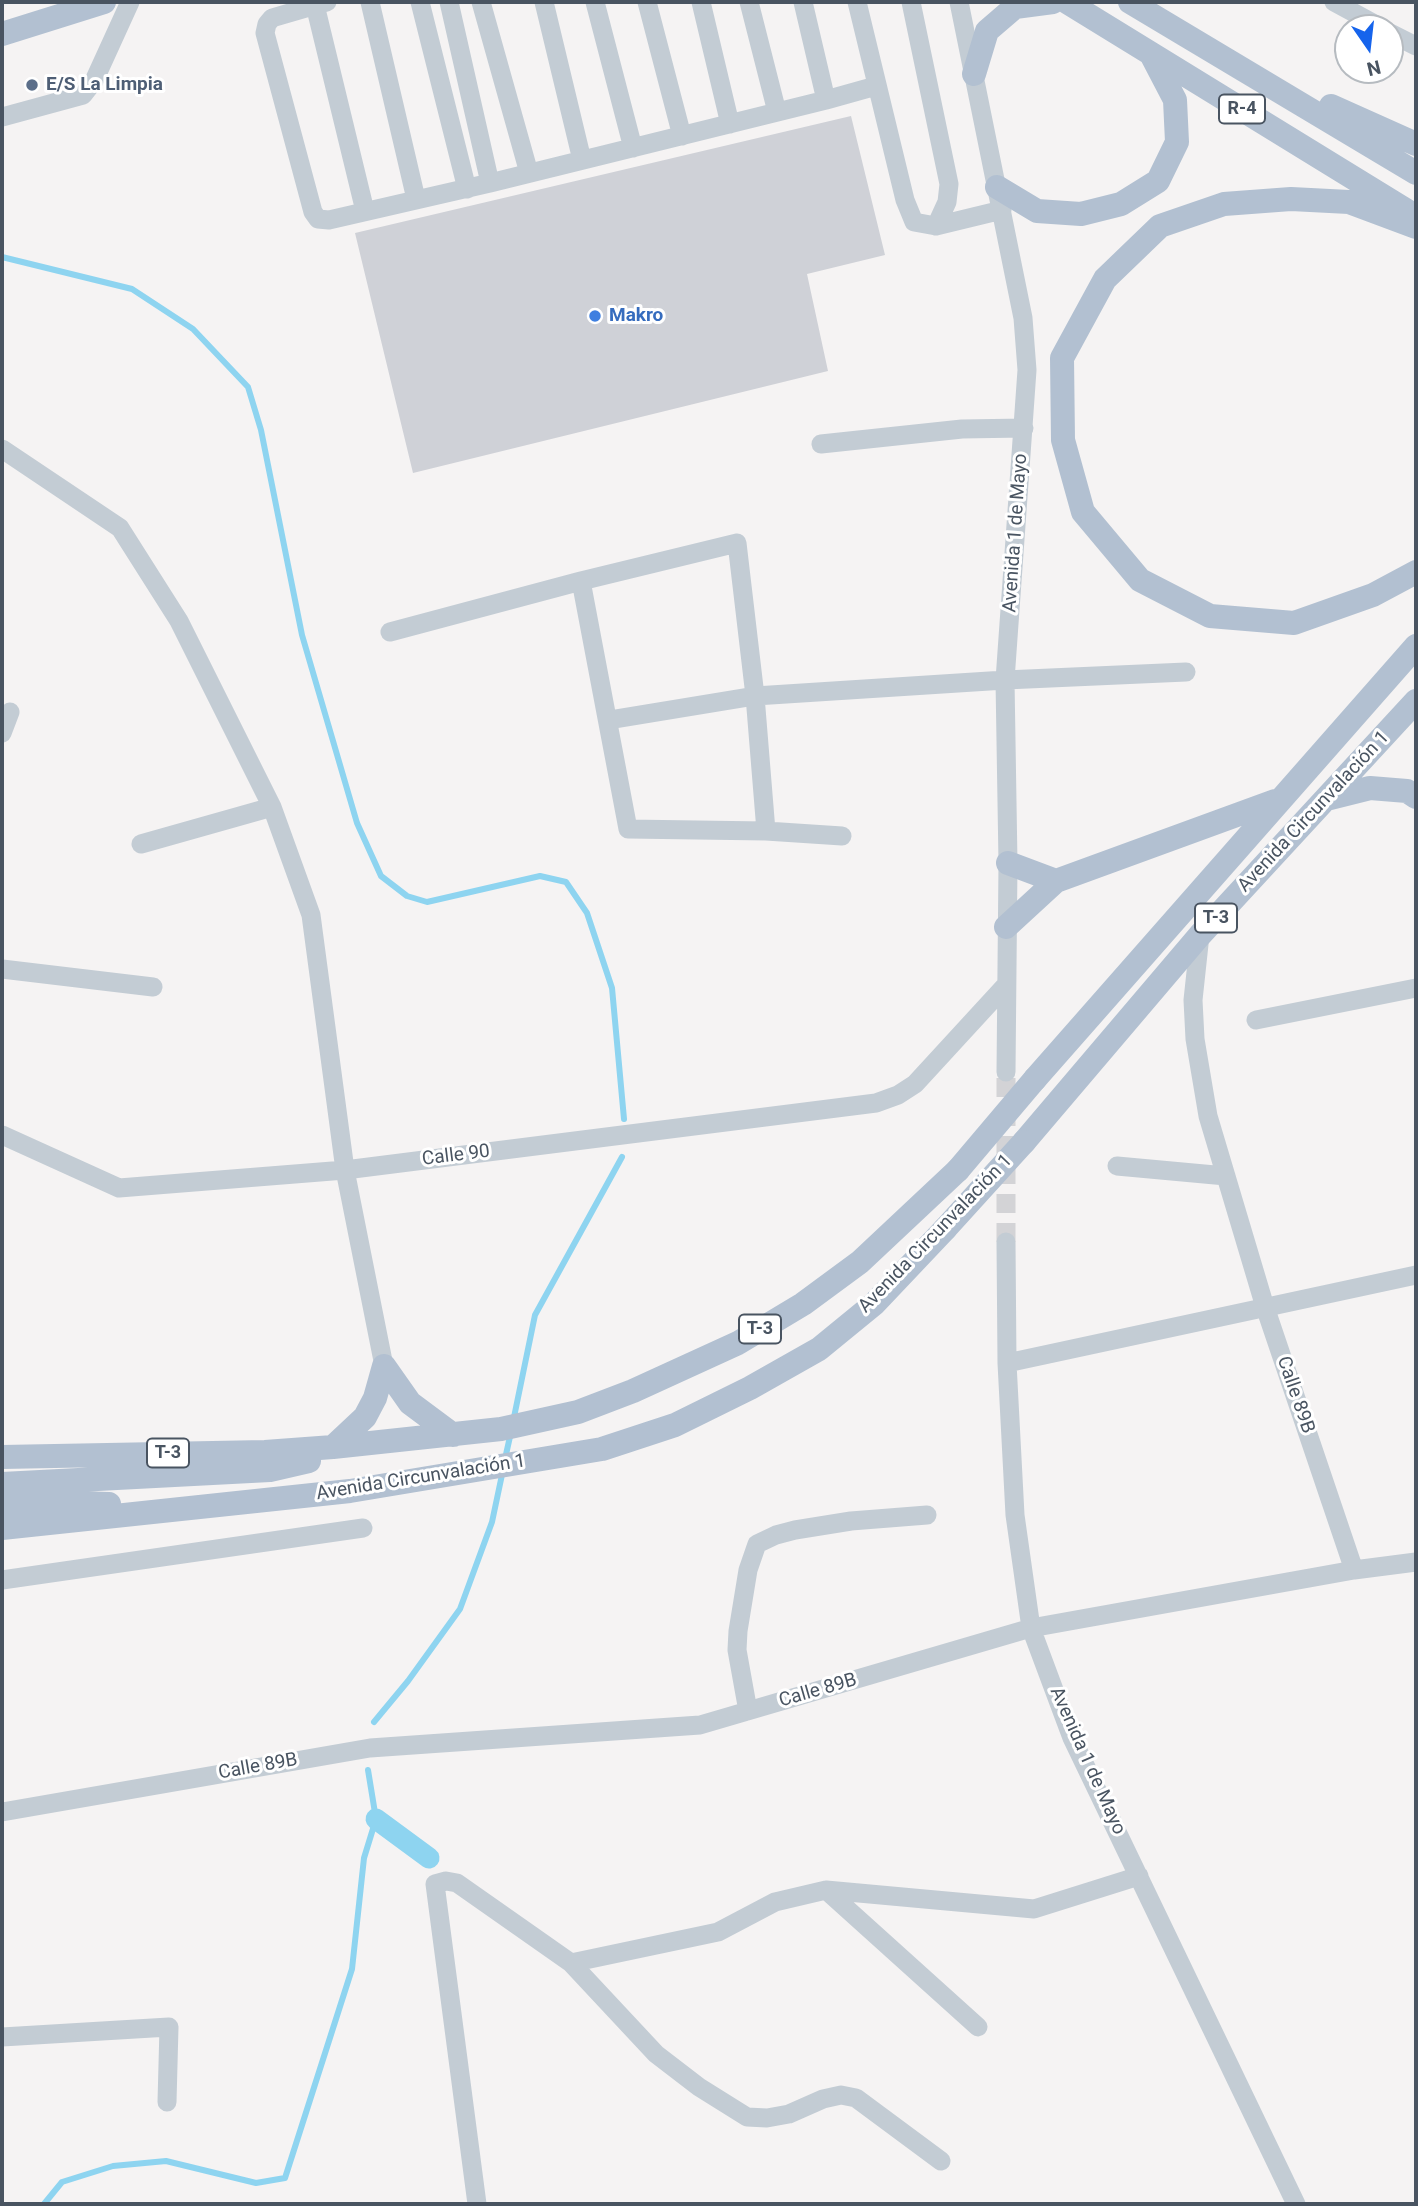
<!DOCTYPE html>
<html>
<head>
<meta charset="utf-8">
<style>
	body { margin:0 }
	#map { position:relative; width:1418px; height:2206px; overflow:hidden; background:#f5f3f3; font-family:Roboto,sans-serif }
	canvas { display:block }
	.frame { position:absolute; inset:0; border:4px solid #495461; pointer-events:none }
	.north { position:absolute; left:1334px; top:14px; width:70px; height:70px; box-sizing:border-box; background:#fff; border:2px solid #b6bbc0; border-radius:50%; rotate:166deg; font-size:19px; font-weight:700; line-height:28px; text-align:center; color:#495461 }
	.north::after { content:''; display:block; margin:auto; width:24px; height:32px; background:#1664ec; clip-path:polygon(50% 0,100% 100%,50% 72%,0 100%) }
</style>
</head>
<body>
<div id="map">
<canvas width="1418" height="2206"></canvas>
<div class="frame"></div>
<div class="north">N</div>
</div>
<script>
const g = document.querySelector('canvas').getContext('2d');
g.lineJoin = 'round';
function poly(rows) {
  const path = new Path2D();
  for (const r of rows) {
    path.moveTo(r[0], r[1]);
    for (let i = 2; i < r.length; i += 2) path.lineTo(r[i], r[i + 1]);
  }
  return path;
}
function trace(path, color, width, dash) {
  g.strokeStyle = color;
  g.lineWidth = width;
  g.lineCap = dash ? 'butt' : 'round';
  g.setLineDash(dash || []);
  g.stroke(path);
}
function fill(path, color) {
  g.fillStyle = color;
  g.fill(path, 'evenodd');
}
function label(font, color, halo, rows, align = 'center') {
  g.font = font + ' Roboto,sans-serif';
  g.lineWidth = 6;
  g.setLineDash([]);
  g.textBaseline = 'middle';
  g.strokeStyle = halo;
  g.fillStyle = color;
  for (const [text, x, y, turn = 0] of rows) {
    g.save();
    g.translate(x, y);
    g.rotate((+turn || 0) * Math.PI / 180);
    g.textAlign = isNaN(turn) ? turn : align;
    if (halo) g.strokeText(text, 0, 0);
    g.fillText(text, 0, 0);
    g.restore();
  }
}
trace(poly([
	[2,257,132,289,193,329,248,387,261,430,302,635,357,823,381,876,407,896,427,902,540,876,566,882,587,913,612,988,624,1119],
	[513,1422,535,1315,622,1157],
	[505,1459,511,1432],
	[374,1722,408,1681,460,1609,492,1522,503,1470],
	[44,2204,62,2182,113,2166,166,2161,256,2183,285,2178,352,1969,364,1858,376,1819,368,1770]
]), '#8ed4f0', 6);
trace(poly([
	[376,1819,429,1858]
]), '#8ed4f0', 21);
fill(poly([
	[851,116,885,255,807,274,828,371,413,473,355,233]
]), '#cfd1d7');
trace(poly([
	[1006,1242,1006,1072]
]), '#d3d3d6', 19, [19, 10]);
trace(poly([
	[327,2,272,18,267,24,265,33,313,212,318,219,329,220,490,183],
	[370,2,416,199],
	[420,2,467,189],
	[449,2,490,183,826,100,876,86],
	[481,2,529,173],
	[544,2,582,160],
	[595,2,633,148],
	[647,2,682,136],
	[701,2,730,124],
	[749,2,777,112],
	[803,2,826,100],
	[857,2,905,200,914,222,936,226,1002,210],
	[911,2,949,184,947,202,936,226],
	[959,2,1023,318,1027,370,1005,680,1008,863,1006,1072],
	[1334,2,1382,28],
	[315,5,365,211],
	[1390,33,1416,46],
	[2,117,83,95,94,81,130,2],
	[821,444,962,429,1024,428],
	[2,449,120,528,179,621,272,807,311,915,345,1170,384,1366],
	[390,632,581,581],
	[609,720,755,696,1005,680,1186,672],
	[2,733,10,712],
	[766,831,755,696,737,543,581,581,628,829,766,831,842,836],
	[141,844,272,807],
	[2,969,153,987],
	[1256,1020,1416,988],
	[2,1135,119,1188,345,1170,876,1103,898,1095,915,1084,1006,985],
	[1117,1166,1226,1176],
	[1006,1242,1007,1363,1015,1515,1031,1628,1072,1738,1296,2204],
	[1007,1363,1416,1275],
	[1354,1570,1416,1562],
	[2,1580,363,1528],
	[748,1711,737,1650,738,1631,748,1570,757,1544,776,1535,795,1530,851,1521,927,1515],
	[2,1812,370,1748,700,1725,1031,1628,1354,1570,1265,1307,1208,1116,1195,1039,1193,1000,1200,935],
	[826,1890,978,2027],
	[571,1963,718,1932,775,1902,826,1890,1034,1909,1139,1876],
	[2,2037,169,2027,167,2102],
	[477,2204,435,1884,446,1881,457,1883,571,1963,656,2054,699,2087,747,2117,767,2118,789,2114,823,2099,841,2095,856,2098,941,2161]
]), '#c3ccd4', 19);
trace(poly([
	[1067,2,1412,214],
	[1130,2,1416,173],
	[2,34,104,2],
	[974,74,987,31,1015,7,1053,2],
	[1331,106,1416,144],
	[997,187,1037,211,1081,214,1121,204,1158,181,1177,142,1175,100,1151,54],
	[1416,227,1349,202,1291,199,1224,204,1160,226,1105,279,1062,358,1063,440,1083,512,1140,580,1210,616,1294,623,1373,595,1416,572],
	[1326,799,1370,788,1407,791,1416,797],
	[1008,863,1056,881],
	[1006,927,1056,881,1275,801],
	[1035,1079,1416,646],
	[1024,1142,1200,935,1416,701],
	[384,1366,410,1403,453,1435],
	[333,1447,365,1417,375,1398,384,1366],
	[2,1457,265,1452,333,1447,501,1429,578,1412,633,1391,738,1343,803,1304,860,1262,958,1170],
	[2,1484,270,1470,309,1461],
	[2,1507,49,1502,109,1504],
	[2,1528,350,1491,602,1449,675,1425,750,1388,819,1349,874,1304,945,1229]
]), '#b2c0d1', 24);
trace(poly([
	[958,1170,1035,1079],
	[945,1229,1024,1142]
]), '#b2c0d1', 24);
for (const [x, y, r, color] of [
	[32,85,7,"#5c6f8a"],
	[595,316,7,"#3f7fe0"]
]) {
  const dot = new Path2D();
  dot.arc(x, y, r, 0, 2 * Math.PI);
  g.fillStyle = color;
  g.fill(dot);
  trace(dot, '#fff', 2.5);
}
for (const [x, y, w] of [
	[1242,109,46],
	[1216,918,42],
	[760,1329,42],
	[168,1453,42]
]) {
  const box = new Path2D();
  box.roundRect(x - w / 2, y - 14.5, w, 29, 5);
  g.fillStyle = '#fff';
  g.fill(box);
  trace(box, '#495461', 2);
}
label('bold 18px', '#495461', null, [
	["R-4",1242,109],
	["T-3",1216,918],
	["T-3",760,1329],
	["T-3",168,1453]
]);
label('bold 19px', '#4e5e75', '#fff', [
	["E/S La Limpia",46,85]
], 'left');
label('bold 19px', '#366cbe', '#fff', [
	["Makro",609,316]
], 'left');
label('19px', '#495461', '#fff', [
	["Avenida 1 de Mayo",1016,533,-86],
	["Avenida Circunvalación 1",1314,812,-47],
	["Calle 90",456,1156,-7],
	["Avenida Circunvalación 1",936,1234,-46],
	["Calle 89B",1295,1395,71],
	["Avenida Circunvalación 1",421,1478,-9],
	["Calle 89B",818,1691,-16],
	["Avenida 1 de Mayo",1087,1761,66],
	["Calle 89B",258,1767,-10]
]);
</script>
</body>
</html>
